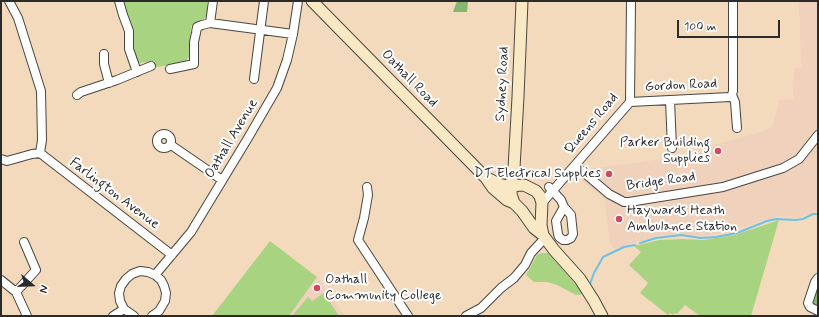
<!DOCTYPE html>
<html>
<head>
<meta charset="utf-8">
<style>
	body { margin:0 }
	#map { position:relative; width:819px; height:317px; overflow:hidden; background:#f4dabd; font-family:Mynerve,sans-serif }
	canvas { display:block }
	.frame { position:absolute; inset:0; border:2px solid #2b2b2b; pointer-events:none }
	.north { position:absolute; left:12px; top:265px; width:40px; height:40px; -webkit-text-stroke:3px #fff; paint-order:stroke; rotate:109deg; font-size:11px; font-weight:700; line-height:16px; text-align:center; color:#2b2b2b }
	.north::after { content:''; display:block; margin:auto; width:14px; height:18px; background:#2b2b2b; clip-path:polygon(50% 0,100% 100%,50% 72%,0 100%) }
	.scale { position:absolute; left:677px; top:20px; width:103px; height:18px; box-sizing:border-box; border:2px solid #2b2b2b; border-top:0; padding-left:5px; font-size:12px; line-height:14px; white-space:nowrap; color:#2b2b2b; -webkit-text-stroke:3px #fff; paint-order:stroke }
</style>
</head>
<body>
<div id="map">
<canvas width="819" height="317"></canvas>
<div class="frame"></div>
<div class="north">N</div>
<div class="scale">100 m</div>
</div>
<script>
const g = document.querySelector('canvas').getContext('2d');
g.lineJoin = 'round';
function fill(path, color) {
  g.fillStyle = color;
  g.fill(path, 'evenodd');
}
function poly(rows) {
  const path = new Path2D();
  for (const r of rows) {
    if (r.length === 3) {
      path.moveTo(r[0] + r[2], r[1]);
      path.arc(r[0], r[1], r[2], 0, 2 * Math.PI);
      continue;
    }
    path.moveTo(r[0], r[1]);
    for (let i = 2; i < r.length; i += 2) path.lineTo(r[i], r[i + 1]);
  }
  return path;
}
function trace(path, color, width, dash) {
  g.strokeStyle = color;
  g.lineWidth = width;
  g.lineCap = dash ? 'butt' : 'round';
  g.setLineDash(dash || []);
  g.stroke(path);
}
function label(font, color, halo, rows, align = 'center') {
  g.font = font + ' Mynerve,sans-serif';
  g.lineWidth = 4;
  g.setLineDash([]);
  g.textBaseline = 'middle';
  g.strokeStyle = halo;
  g.fillStyle = color;
  for (const [text, x, y, turn = 0] of rows) {
    g.save();
    g.translate(x, y);
    g.rotate((+turn || 0) * Math.PI / 180);
    g.textAlign = isNaN(turn) ? turn : align;
    if (halo) g.strokeText(text, 0, 0);
    g.fillText(text, 0, 0);
    g.restore();
  }
}
fill(poly([
	[798,1,818,1,818,211,797,218,781,216,775,217,722,233,702,236,680,234,657,236,614,249,610,244,605,200,581,180,590,169,621,164,622,165,692,154,692,150,741,138,767,130,774,123,779,100,793,99,794,68,801,68,800,22],
	[317,277,345,316,289,316,302,298]
]), '#efd1bc');
fill(poly([
	[123,1,207,1,207,14,204,19,191,26,190,56,184,63,157,67,148,62,139,63,134,54,132,31],
	[779,220,751,316,700,316,685,305,677,314,675,313,673,315,670,313,668,315,640,293,648,283,629,265,641,252,634,246,659,240,682,239,704,240,735,235],
	[270,241,317,277,289,316,212,316],
	[541,253,548,253,584,294,576,295,557,285,547,282,534,282,526,275,537,255],
	[324,293,339,316,292,316,308,297,312,301]
]), '#a8d481');
fill(poly([
	[457,1,468,1,467,12,453,12],
	[818,281,818,309,812,303]
]), '#86b66f');
trace(poly([
	[640,243,656,238,681,235,701,238,716,237,737,233,767,221,776,219,796,220,803,219,813,214,818,214],
	[590,284,594,273,603,257,624,247,635,245]
]), '#6cc1e9', 2);
const minor = poly([
	[9,1,18,18,41,91,42,140,40,153],
	[119,1,123,15,129,31,129,49,137,72],
	[210,23,213,1],
	[104,54,104,64,109,83],
	[170,69,194,64,194,42,196,33,197,27,202,25,210,23,293,34],
	[254,79,264,1],
	[77,95,81,92,117,80,151,66],
	[732,95,735,102,737,128],
	[670,100,672,148],
	[630,102,730,97,732,95,733,91,733,1],
	[164,141,7],
	[171,145,222,180],
	[1,159,7,161,32,154,40,153,172,255],
	[575,165,609,194,624,202,629,202,723,187,783,168,799,159,818,135],
	[367,187,368,195,364,218,358,240,408,316],
	[549,187,561,200,564,207,571,215,573,234,571,238,567,240,563,240,559,237,558,234,556,221,564,207],
	[542,203,630,102,631,1],
	[155,275,191,232,248,138,277,88,287,60,293,34,298,1],
	[818,278,815,282,808,303,810,307,818,311],
	[1,280,16,292,27,316],
	[16,292,36,270,24,242],
	[113,316,124,309],
	[134,316,124,309,120,301,119,293,121,286,126,279,132,274,140,271,148,272,155,275,161,280,164,286,166,293,165,301,159,311,152,316],
	[466,316,481,308,501,288,514,278,525,265,531,253,545,238]
]);
const secondary = poly([
	[312,1,486,178,493,188,507,200,514,203,522,211,534,228,543,235,554,250,580,279,594,301,602,316],
	[487,178,499,184,507,186,524,185,536,191,540,196,542,203,541,225,543,235],
	[514,203,511,194,512,176,514,168,518,97,522,1]
]);
trace(minor, '#494541', 10);
trace(secondary, '#494541', 13);
trace(minor, '#fff', 8);
trace(secondary, '#f8e8c3', 11);
for (const [x, y, r, color] of [
	[718,151,4,"#d1495b"],
	[609,174,4,"#d1495b"],
	[619,219,4,"#d1495b"],
	[317,288,4,"#d1495b"]
]) {
  const dot = new Path2D();
  dot.arc(x, y, r, 0, 2 * Math.PI);
  g.fillStyle = color;
  g.fill(dot);
  trace(dot, '#fff', 1.5);
}
label('14px', '#2b2b2b', '#fff', [
	["Oathall Road",409,79,46],
	["Sydney Road",503,84,-87],
	["Gordon Road",681,86,-3],
	["Queens Road",592,124,-50],
	["Oathall Avenue",232,139,-59],
	["Bridge Road",661,182,-8],
	["Farlington Avenue",114,194,37]
]);
label('14px', '#2b2b2b', '#fff', [
	["Parker Building",710,143],
	["Supplies",710,159],
	["DT Electrical Supplies",601,174],
	["Haywards Heath",627,211,"left"],
	["Ambulance Station",627,227,"left"],
	["Oathall",325,280,"left"],
	["Community College",325,296,"left"]
], 'right');
</script>
</body>
</html>
